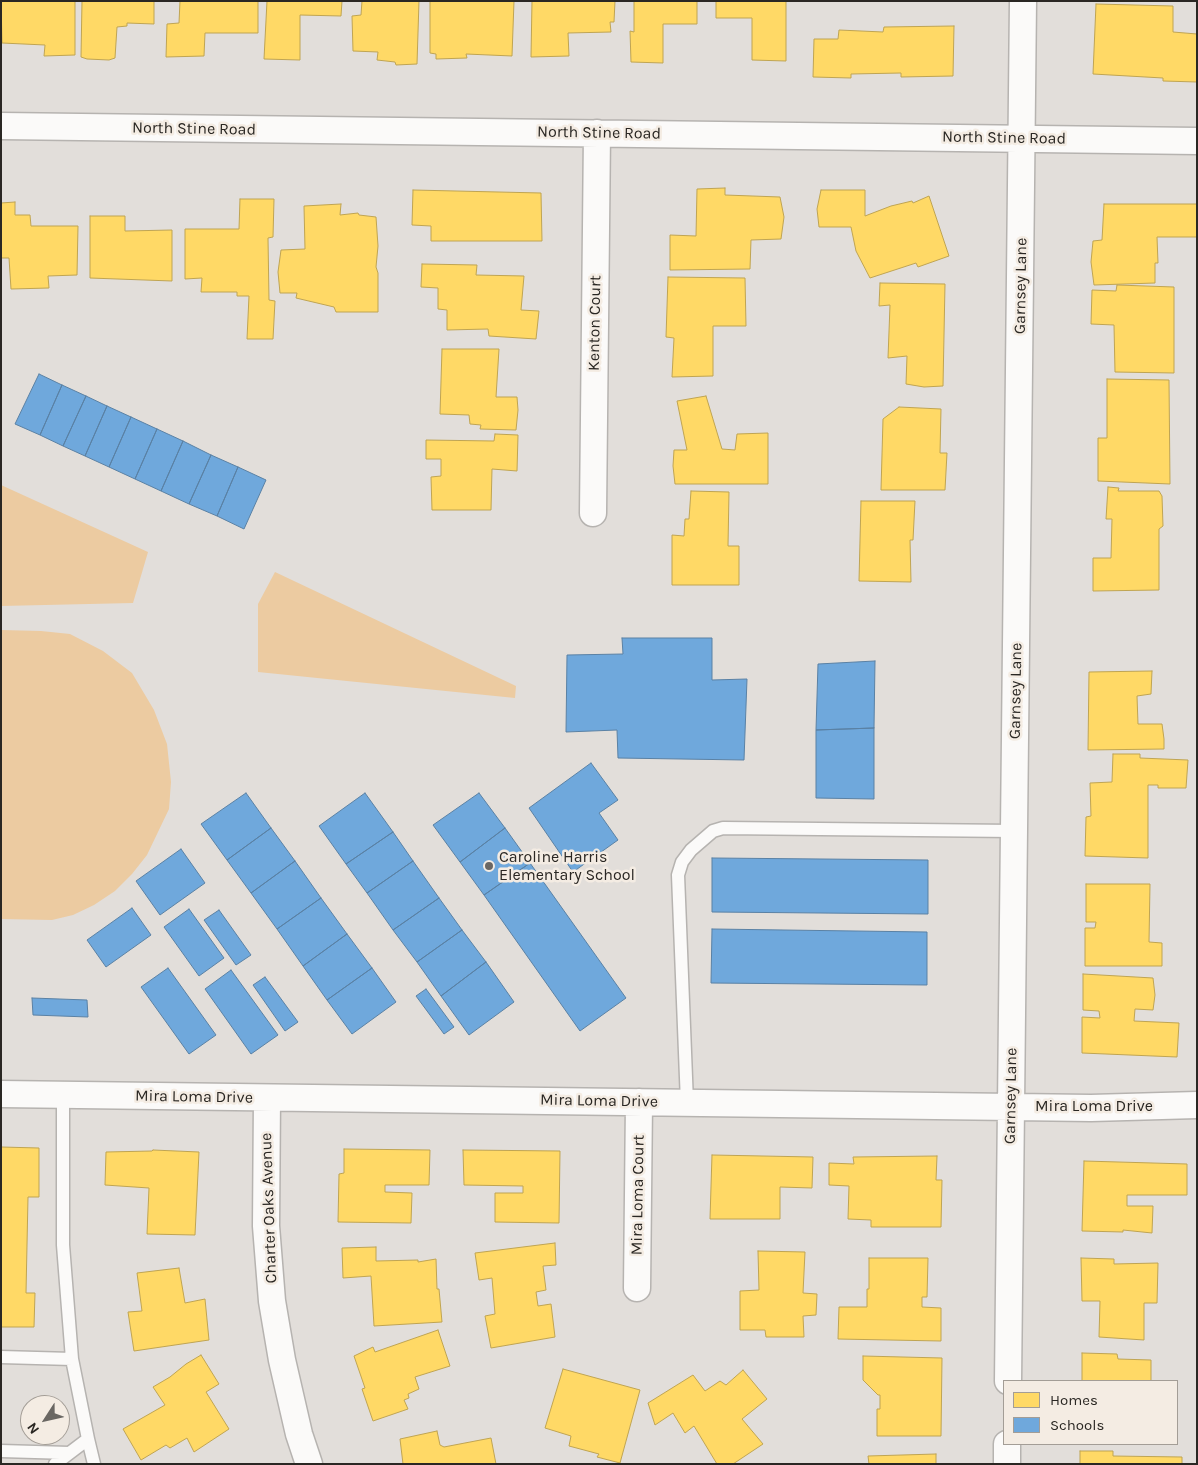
<!DOCTYPE html>
<html>
<head>
<meta charset="utf-8">
<style>
	body { margin:0 }
	#map { position:relative; width:1198px; height:1465px; overflow:hidden; background:#e2deda; font-family:Karla,sans-serif }
	canvas { display:block }
	.frame { position:absolute; inset:0; border:2px solid #2a2723; pointer-events:none }
	.legend { position:absolute; left:1003px; top:1380px; width:175px; height:65px; box-sizing:border-box; background:#f4ece3; border:1px solid #a39d96; margin:0; padding:6px 9px; list-style:none; font-size:15px; color:#2a2723 }
	.legend li { display:flex; align-items:center; gap:10px; height:25px }
	.legend b { width:25px; border:1px solid #a39d96 }
	.north { position:absolute; left:20px; top:1395px; width:50px; height:50px; box-sizing:border-box; background:#f4ece3; border:1px solid #a39d96; border-radius:50%; rotate:235deg; font-size:14px; font-weight:700; line-height:20px; text-align:center; color:#2a2723 }
	.north::after { content:''; display:block; margin:auto; width:18px; height:22px; background:#6a6763; clip-path:polygon(50% 0,100% 100%,50% 72%,0 100%) }
</style>
</head>
<body>
<div id="map">
<canvas width="1198" height="1465"></canvas>
<div class="frame"></div>
<ul class="legend">
<li><b style="height:14px;background:#ffd966"></b>Homes</li>
<li><b style="height:14px;background:#6fa8dc"></b>Schools</li>
</ul>
<div class="north">N</div>
</div>
<script>
const g = document.querySelector('canvas').getContext('2d');
g.lineJoin = 'round';
function fill(path, color) {
  g.fillStyle = color;
  g.fill(path, 'evenodd');
}
function poly(rows) {
  const path = new Path2D();
  for (const r of rows) {
    path.moveTo(r[0], r[1]);
    for (let i = 2; i < r.length; i += 2) path.lineTo(r[i], r[i + 1]);
  }
  return path;
}
function trace(path, color, width, dash) {
  g.strokeStyle = color;
  g.lineWidth = width;
  g.lineCap = dash ? 'butt' : 'round';
  g.setLineDash(dash || []);
  g.stroke(path);
}
function label(font, color, halo, rows, align = 'center') {
  g.font = font + ' Karla,sans-serif';
  g.lineWidth = 5;
  g.setLineDash([]);
  g.textBaseline = 'middle';
  g.strokeStyle = halo;
  g.fillStyle = color;
  for (const [text, x, y, turn = 0] of rows) {
    g.save();
    g.translate(x, y);
    g.rotate((+turn || 0) * Math.PI / 180);
    g.textAlign = isNaN(turn) ? turn : align;
    if (halo) g.strokeText(text, 0, 0);
    g.fillText(text, 0, 0);
    g.restore();
  }
}
fill(poly([
	[1,485,148,552,133,603,1,606],
	[275,572,516,686,515,698,258,672,258,604],
	[1,630,41,631,70,634,103,651,132,673,154,710,167,744,171,782,169,809,147,855,132,874,115,891,94,905,73,915,52,920,1,919]
]), '#eccba1');
const homes = poly([
	[1,1,75,1,75,55,44,56,45,45,2,43,1,1],
	[82,1,154,1,154,24,127,23,127,26,117,27,115,58,109,60,87,59,81,57,82,1],
	[180,1,258,1,258,33,205,33,204,56,166,57,167,24,179,23,180,1],
	[267,1,342,1,341,16,300,15,300,60,264,59,267,1],
	[362,1,419,1,417,64,396,65,395,62,377,60,378,52,353,51,352,16,361,15,362,1],
	[430,1,514,1,512,56,466,54,467,58,436,59,436,54,430,53,430,1],
	[532,1,615,1,614,22,610,22,611,32,568,33,569,56,531,57,532,1],
	[634,1,697,1,697,24,663,24,663,63,631,62,630,31,634,32,634,1],
	[716,1,786,1,786,61,752,60,752,18,716,18,716,1],
	[1096,4,1173,6,1173,32,1197,34,1197,82,1163,81,1163,78,1093,74,1096,4],
	[954,26,953,76,901,77,901,73,851,74,851,78,813,77,814,39,838,39,839,30,883,32,884,27,954,26],
	[725,188,725,195,780,197,784,217,781,239,751,240,750,269,670,270,670,235,696,236,697,189,725,188],
	[413,190,541,193,542,241,431,241,431,226,412,225,413,190],
	[821,190,865,190,865,216,891,206,912,201,913,203,929,196,949,256,918,267,916,263,870,278,856,251,851,227,819,227,817,209,821,190],
	[240,199,274,199,273,237,268,238,269,300,275,301,273,339,247,339,249,296,237,296,237,292,201,292,202,278,185,279,185,229,239,229,240,199],
	[15,202,15,215,30,215,31,226,78,226,77,275,48,276,49,288,11,289,9,258,1,258,1,203,15,202],
	[341,204,340,215,358,213,359,215,376,217,378,246,376,267,378,273,378,312,336,312,334,307,296,298,297,293,280,293,278,272,281,250,305,249,304,206,341,204],
	[1104,204,1197,204,1197,237,1157,237,1158,263,1155,263,1155,283,1094,285,1091,262,1093,241,1102,240,1104,204],
	[90,216,125,216,125,231,172,230,172,281,90,278,90,216],
	[422,264,477,265,476,275,524,276,521,310,539,311,536,339,489,336,488,329,447,330,447,310,438,309,438,288,421,287,422,264],
	[668,277,745,278,746,326,713,326,713,376,672,377,674,338,666,337,668,277],
	[880,283,945,284,943,386,924,387,906,384,907,356,888,358,890,305,879,306,880,283],
	[1117,285,1174,287,1174,373,1115,372,1114,325,1091,324,1092,290,1116,291,1117,285],
	[442,349,499,349,496,397,517,397,518,410,516,430,480,429,481,425,470,424,469,415,440,414,442,349],
	[1107,379,1169,380,1170,484,1098,481,1098,438,1107,438,1107,379],
	[706,396,722,449,735,450,737,434,768,433,768,484,675,484,673,466,674,450,687,450,677,401,706,396],
	[899,407,941,409,940,453,947,453,945,490,881,490,883,419,899,407],
	[495,434,518,435,517,471,492,469,491,510,432,510,431,477,441,476,441,459,426,459,426,440,494,441,495,434],
	[1108,487,1119,488,1118,491,1159,491,1162,496,1163,526,1159,529,1159,590,1093,591,1093,558,1111,558,1112,519,1106,519,1108,487],
	[691,491,729,492,728,546,739,546,739,585,672,585,672,535,684,536,685,519,689,519,691,491],
	[861,501,915,501,913,540,910,540,911,582,859,581,861,501],
	[1152,671,1151,694,1137,696,1138,724,1162,724,1164,739,1164,749,1088,750,1089,672,1152,671],
	[1113,754,1140,754,1140,758,1188,760,1186,788,1158,788,1158,785,1148,785,1148,858,1085,856,1086,817,1091,816,1090,783,1112,782,1113,754],
	[1086,884,1150,884,1149,942,1162,943,1162,966,1085,966,1085,928,1095,928,1096,922,1086,922,1086,884],
	[1083,974,1153,978,1155,995,1153,1010,1135,1009,1134,1021,1179,1023,1177,1057,1082,1053,1082,1017,1100,1018,1099,1011,1083,1010,1083,974],
	[1,1147,39,1148,39,1197,28,1197,26,1293,35,1293,34,1327,1,1327,1,1147],
	[344,1149,430,1150,429,1185,385,1185,385,1192,412,1193,411,1223,338,1222,339,1174,344,1173,344,1149],
	[153,1150,199,1152,195,1235,147,1234,149,1188,105,1185,106,1152,152,1151,153,1150],
	[463,1150,560,1151,559,1223,495,1222,495,1193,523,1193,523,1186,464,1185,463,1150],
	[712,1155,813,1157,812,1188,780,1187,780,1219,710,1219,712,1155],
	[937,1156,936,1180,942,1180,941,1227,871,1227,871,1220,848,1219,849,1186,829,1185,829,1163,854,1164,853,1157,937,1156],
	[1084,1161,1187,1164,1187,1195,1127,1195,1127,1206,1153,1206,1152,1233,1123,1230,1123,1232,1082,1231,1084,1161],
	[555,1243,556,1265,543,1266,546,1290,536,1292,538,1306,551,1304,555,1337,491,1348,485,1316,495,1314,492,1278,479,1280,475,1253,555,1243],
	[376,1247,376,1261,418,1260,418,1262,436,1259,437,1289,439,1289,442,1322,374,1326,371,1276,343,1278,342,1248,376,1247],
	[758,1251,805,1252,803,1293,817,1294,816,1315,803,1316,804,1337,766,1337,765,1330,740,1330,740,1291,759,1290,758,1251],
	[869,1258,928,1258,927,1297,922,1297,922,1307,941,1308,941,1341,838,1339,839,1307,867,1307,867,1289,869,1289,869,1258],
	[1081,1258,1114,1259,1114,1264,1158,1263,1157,1303,1144,1303,1144,1340,1099,1337,1100,1301,1082,1301,1081,1258],
	[179,1268,185,1303,205,1299,209,1340,134,1351,128,1312,142,1311,137,1273,179,1268],
	[438,1330,450,1366,415,1377,419,1389,408,1394,409,1398,404,1400,408,1409,373,1421,362,1389,365,1388,354,1356,373,1347,375,1352,438,1330],
	[1082,1353,1117,1354,1118,1359,1151,1360,1151,1381,1082,1381,1082,1353],
	[201,1355,219,1384,206,1392,229,1429,194,1452,187,1438,170,1448,166,1445,141,1460,123,1429,165,1405,153,1387,170,1377,186,1364,201,1355],
	[863,1356,942,1358,941,1436,877,1436,877,1409,880,1409,880,1395,878,1395,863,1380,863,1356],
	[563,1369,640,1390,620,1463,597,1457,599,1454,569,1446,571,1436,545,1428,563,1369],
	[743,1370,767,1399,742,1419,763,1444,733,1464,717,1464,694,1426,685,1433,673,1413,655,1425,648,1403,693,1375,705,1391,720,1381,726,1385,743,1370],
	[437,1431,440,1445,444,1447,491,1438,496,1464,403,1464,400,1439,437,1431],
	[1080,1451,1113,1451,1113,1456,1182,1457,1182,1464,1080,1464,1080,1451],
	[936,1454,936,1464,869,1464,868,1456,936,1454]
]);
fill(homes, '#ffd966');
trace(homes, '#bfa452', 1);
const schools = poly([
	[39,374,62,385,40,435,15,424,39,374],
	[62,385,86,396,63,446,40,435,62,385],
	[86,396,107,406,85,456,63,446,86,396],
	[107,406,131,417,109,467,85,456,107,406],
	[131,417,157,429,135,479,109,467,131,417],
	[157,429,183,441,161,491,135,479,157,429],
	[183,441,211,455,189,504,161,491,183,441],
	[211,455,238,467,217,516,189,504,211,455],
	[238,467,266,480,244,529,217,516,238,467],
	[622,638,712,638,712,680,747,679,744,760,618,758,617,730,566,732,567,655,623,654,622,638],
	[875,661,874,728,816,730,818,664,875,661],
	[874,728,874,799,816,798,816,730,874,728],
	[591,763,618,800,599,813,618,840,573,872,529,808,591,763],
	[246,793,271,828,227,860,201,824,246,793],
	[365,793,393,832,346,864,319,826,365,793],
	[479,793,505,828,460,862,433,825,479,793],
	[271,828,295,861,251,893,227,860,271,828],
	[505,828,530,863,484,895,460,862,505,828],
	[393,832,413,861,367,893,346,864,393,832],
	[181,849,205,883,160,915,136,881,181,849],
	[712,858,928,860,928,914,712,912,712,858],
	[295,861,321,898,277,929,251,893,295,861],
	[413,861,439,898,393,930,367,893,413,861],
	[530,863,626,998,580,1031,484,895,530,863],
	[321,898,347,934,303,966,277,929,321,898],
	[439,898,462,930,417,962,393,930,439,898],
	[132,908,151,935,106,967,87,940,132,908],
	[189,909,224,958,199,976,164,927,189,909],
	[219,910,251,955,236,965,204,920,219,910],
	[712,929,927,932,927,985,711,983,712,929],
	[462,930,486,962,441,996,417,962,462,930],
	[347,934,372,968,327,1000,303,966,347,934],
	[486,962,514,1002,469,1035,441,996,486,962],
	[168,968,216,1035,189,1054,141,987,168,968],
	[372,968,396,1002,352,1034,327,1000,372,968],
	[231,970,278,1035,251,1054,205,989,231,970],
	[265,977,298,1022,285,1031,253,985,265,977],
	[426,989,454,1027,444,1034,416,996,426,989],
	[32,998,87,1000,88,1017,33,1015,32,998]
]);
fill(schools, '#6fa8dc');
trace(schools, '#5a81a4', 1);
const service = poly([
	[63,1095,63,1245,72,1359,88,1439,94,1464],
	[687,1103,678,875,682,862,691,850,713,831,723,828,1014,831],
	[1,1357,72,1359],
	[1,1451,69,1453],
	[55,1464,88,1439]
]);
const minor = poly([
	[1,126,1197,141],
	[593,513,597,133],
	[1,1094,1091,1108,1197,1105],
	[267,1098,266,1226,272,1301,282,1360,299,1434,309,1464],
	[637,1288,639,1102],
	[1008,1381,1023,1],
	[1007,1464,1007,1444]
]);
trace(service, '#b6b3b0', 15);
trace(minor, '#b6b3b0', 29);
trace(service, '#fbfaf9', 12);
trace(minor, '#fbfaf9', 26);
for (const [x, y, r, color] of [
	[489,866,5,"#6a6763"]
]) {
  const dot = new Path2D();
  dot.arc(x, y, r, 0, 2 * Math.PI);
  g.fillStyle = color;
  g.fill(dot);
  trace(dot, '#f4ece3', 2);
}
label('16px', '#2a2723', '#f4ece3', [
	["North Stine Road",194,129,1],
	["North Stine Road",599,133,1],
	["North Stine Road",1004,138,1],
	["Garnsey Lane",1021,286,-89],
	["Kenton Court",595,323,-89],
	["Garnsey Lane",1016,691,-89],
	["Garnsey Lane",1011,1096,-89],
	["Mira Loma Drive",194,1097,1],
	["Mira Loma Drive",599,1101,1],
	["Mira Loma Drive",1094,1106],
	["Mira Loma Court",638,1195,-89],
	["Charter Oaks Avenue",269,1208,-92]
]);
label('16px', '#2a2723', '#f4ece3', [
	["Caroline Harris",499,857],
	["Elementary School",499,875]
], 'left');
</script>
</body>
</html>
